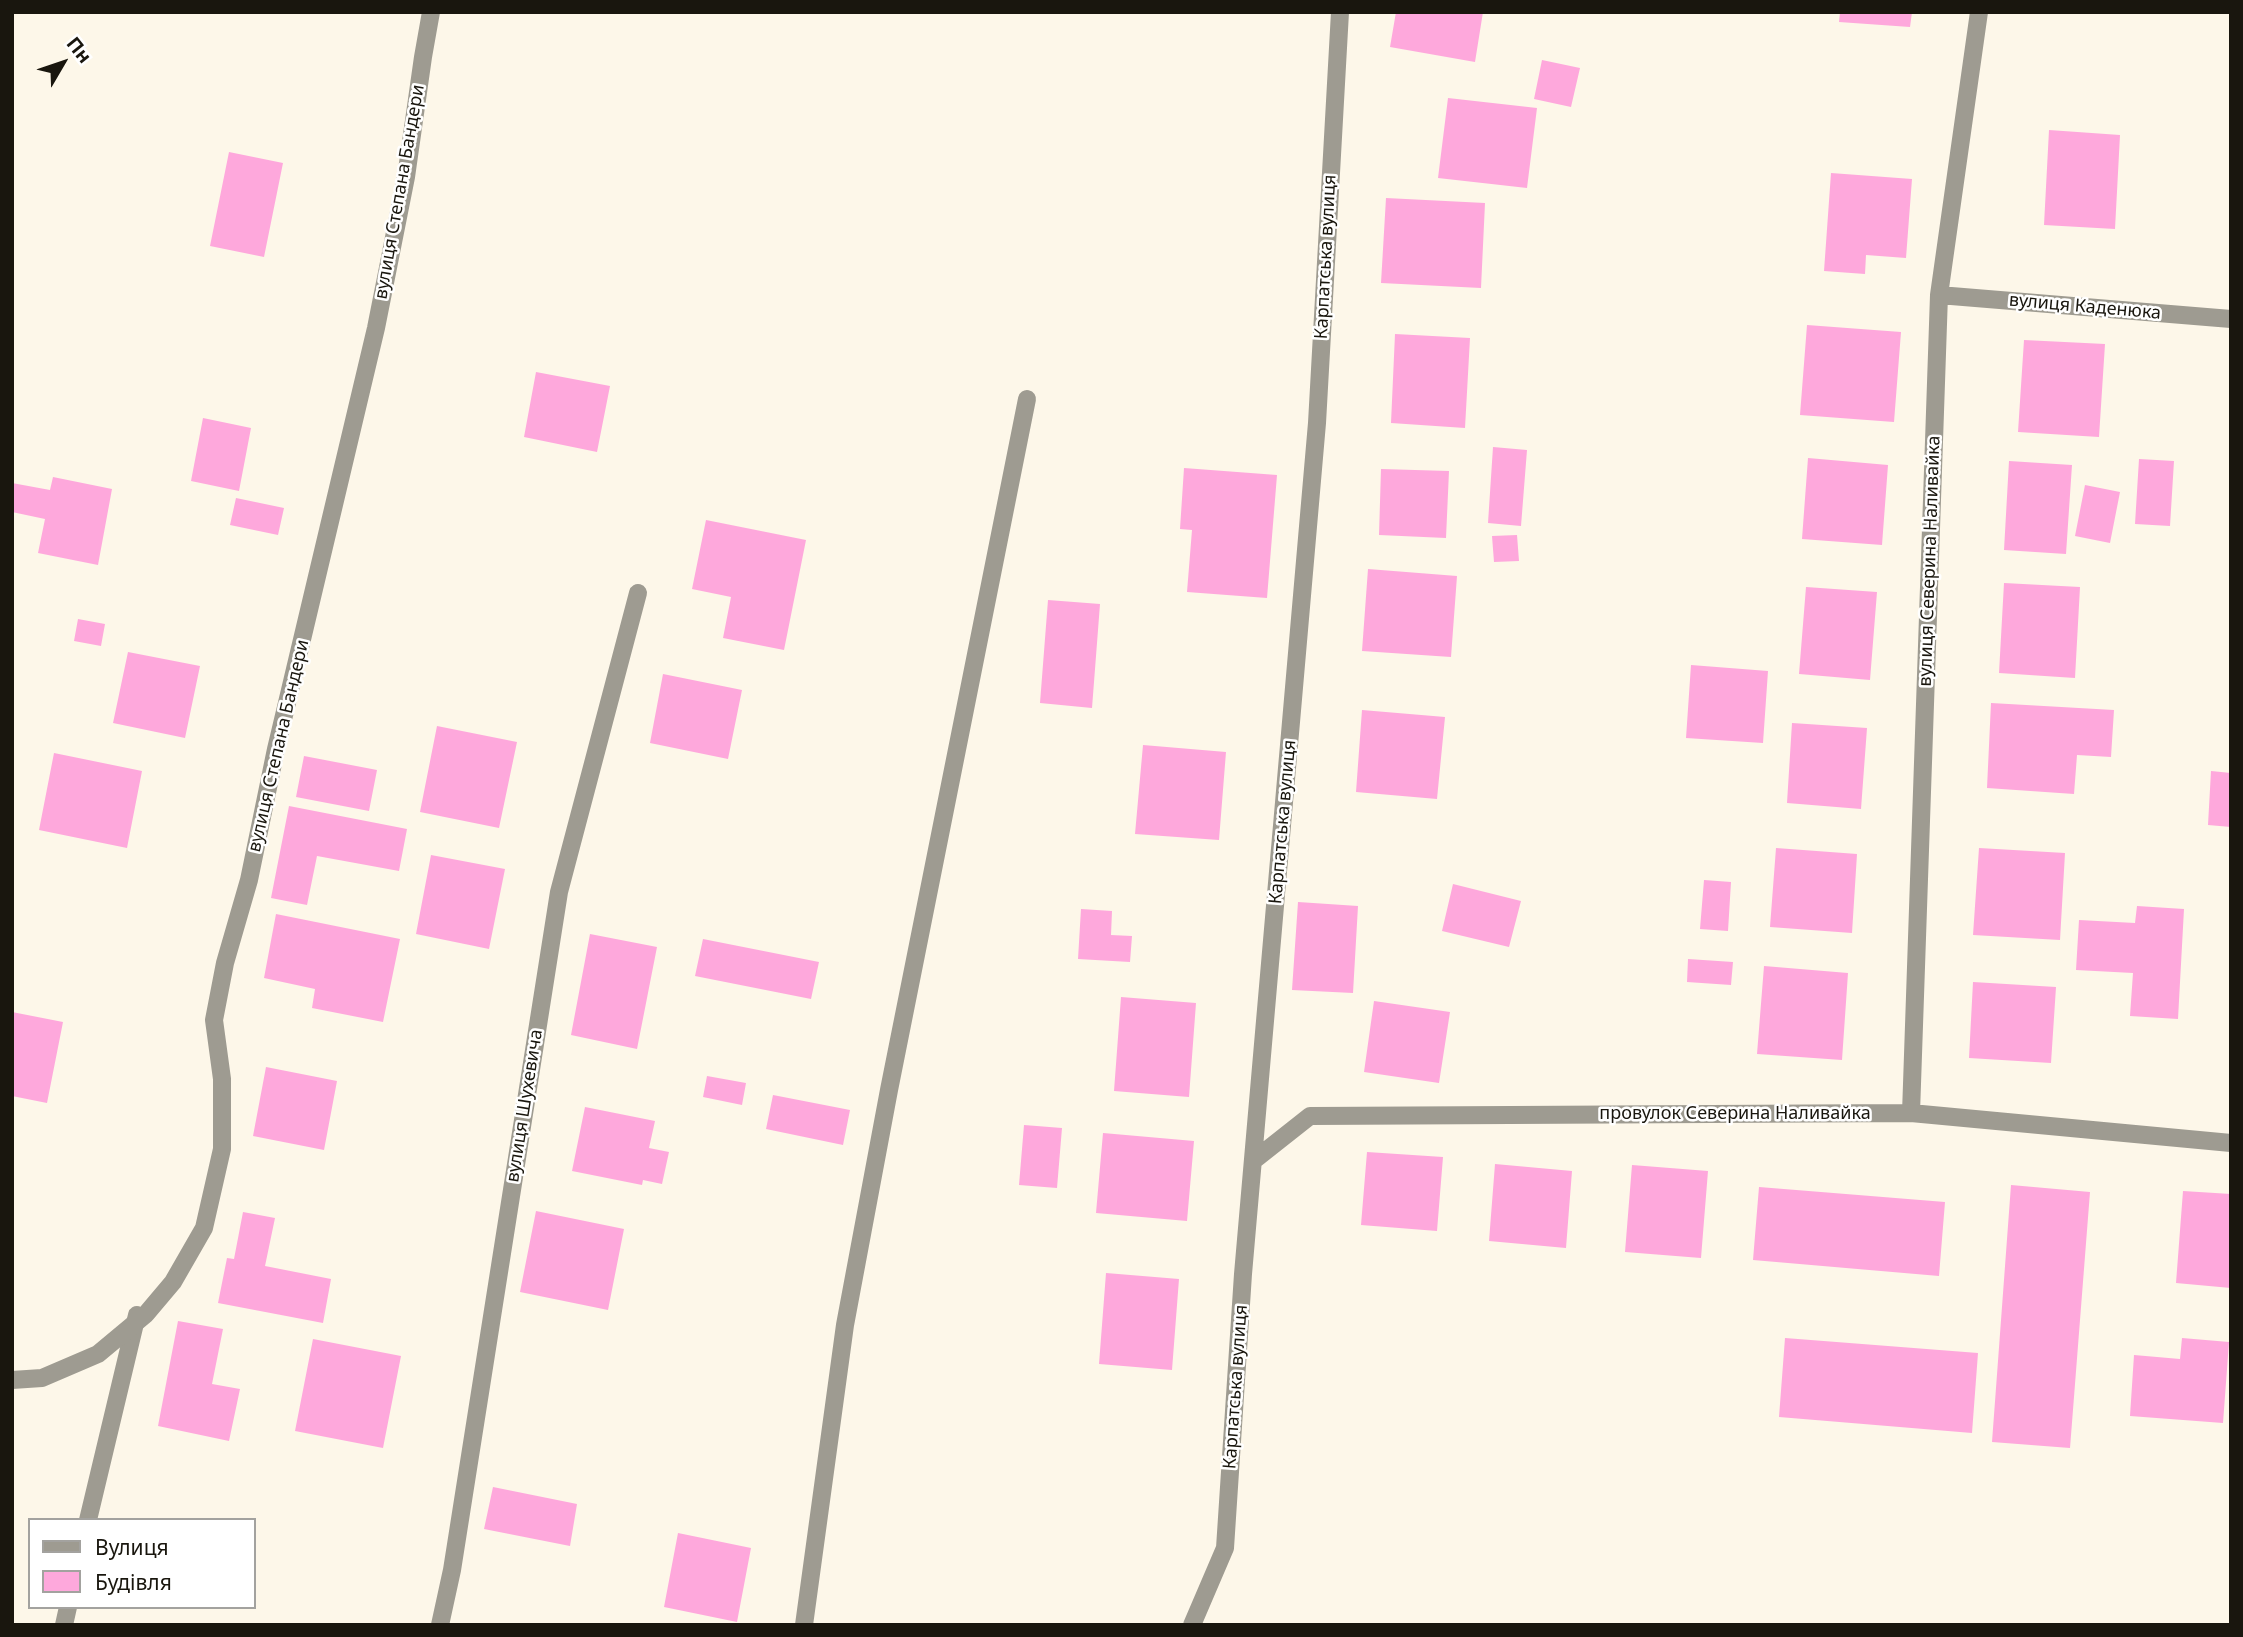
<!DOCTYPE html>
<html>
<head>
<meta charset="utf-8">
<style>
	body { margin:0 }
	#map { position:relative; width:2243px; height:1637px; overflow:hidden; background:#fdf7e9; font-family:"Noto Sans",sans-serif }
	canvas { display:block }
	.frame { position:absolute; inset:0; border:14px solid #19160e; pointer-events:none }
	.legend { position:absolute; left:28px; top:1518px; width:228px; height:91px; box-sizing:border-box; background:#fff; border:2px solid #a3a29f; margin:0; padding:9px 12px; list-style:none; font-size:21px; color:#19160e }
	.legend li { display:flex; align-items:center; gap:14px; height:35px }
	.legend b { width:35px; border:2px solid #a3a29f }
	.north { position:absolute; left:28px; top:28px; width:70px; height:70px; -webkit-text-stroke:5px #fff; paint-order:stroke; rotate:51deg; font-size:19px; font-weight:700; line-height:28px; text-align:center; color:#19160e }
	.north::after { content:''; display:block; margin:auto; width:24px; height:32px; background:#19160e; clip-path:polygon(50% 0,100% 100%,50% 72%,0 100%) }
</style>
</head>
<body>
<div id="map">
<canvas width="2243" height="1637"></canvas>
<div class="frame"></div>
<ul class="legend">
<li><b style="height:9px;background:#9e9b91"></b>Вулиця</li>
<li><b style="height:19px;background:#fea8dc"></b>Будівля</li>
</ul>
<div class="north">Пн</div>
</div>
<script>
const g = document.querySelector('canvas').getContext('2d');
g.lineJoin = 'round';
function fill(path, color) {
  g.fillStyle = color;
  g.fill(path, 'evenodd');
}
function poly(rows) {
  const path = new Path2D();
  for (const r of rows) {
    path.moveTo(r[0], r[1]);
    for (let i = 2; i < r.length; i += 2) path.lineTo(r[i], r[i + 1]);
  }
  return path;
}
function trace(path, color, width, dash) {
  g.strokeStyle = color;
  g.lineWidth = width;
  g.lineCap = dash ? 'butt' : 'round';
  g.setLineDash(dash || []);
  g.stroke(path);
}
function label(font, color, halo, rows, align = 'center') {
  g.font = font + ' "Noto Sans",sans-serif';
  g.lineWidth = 5;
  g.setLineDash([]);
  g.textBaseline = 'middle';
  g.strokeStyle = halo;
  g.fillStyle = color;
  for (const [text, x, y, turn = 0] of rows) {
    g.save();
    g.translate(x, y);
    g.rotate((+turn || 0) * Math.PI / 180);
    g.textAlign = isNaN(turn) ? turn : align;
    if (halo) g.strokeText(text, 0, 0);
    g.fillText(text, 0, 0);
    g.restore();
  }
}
fill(poly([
	[1396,12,1483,12,1475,62,1390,47],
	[1840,12,1912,12,1910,27,1839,22],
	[1542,60,1580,68,1571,107,1534,99],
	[1448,98,1537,108,1527,188,1438,178],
	[2049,130,2120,135,2115,229,2044,225],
	[229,152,283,163,264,257,210,246],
	[1831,173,1912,179,1906,258,1866,255,1865,274,1824,271],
	[1386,198,1485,203,1481,288,1381,283],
	[1807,325,1901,332,1894,422,1800,415],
	[1395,334,1470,338,1465,428,1391,423],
	[2024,340,2105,344,2099,437,2018,432],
	[536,372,610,386,597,452,524,437],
	[203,418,251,428,239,491,191,481],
	[1493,447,1527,450,1521,526,1488,523],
	[1808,458,1888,465,1882,545,1802,539],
	[2139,459,2174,461,2170,526,2135,524],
	[2009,461,2072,465,2066,554,2004,550],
	[1184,468,1277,475,1267,598,1187,592,1192,530,1180,529],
	[1381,469,1449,471,1446,538,1379,535],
	[53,477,112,489,98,565,38,553,45,519,12,512,12,483,50,490],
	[2085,485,2120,492,2110,543,2075,536],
	[236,498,284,508,278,535,230,525],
	[706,520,806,540,784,650,723,638,731,597,692,589],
	[1517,535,1519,561,1494,562,1492,536],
	[1368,569,1457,576,1451,657,1362,651],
	[2004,583,2080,587,2075,678,1999,673],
	[1806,587,1877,592,1870,680,1799,674],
	[1048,600,1100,604,1092,708,1040,703],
	[78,619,105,624,101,646,74,641],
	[128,652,200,666,185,738,113,723],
	[1691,665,1768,671,1763,743,1686,738],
	[663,674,742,690,728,759,650,743],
	[1991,703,2114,710,2111,757,2077,755,2074,794,1987,788],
	[1362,710,1445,717,1437,799,1356,792],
	[1792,723,1867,728,1861,809,1787,803],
	[437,726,517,742,499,828,420,812],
	[1143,745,1226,752,1219,840,1135,834],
	[54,753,142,771,127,848,39,830],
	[304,756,377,770,369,811,296,797],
	[2211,771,2231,773,2231,827,2208,825],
	[289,806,407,829,399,871,317,856,307,905,271,898],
	[1776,848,1857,854,1852,933,1770,927],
	[1979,848,2065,853,2060,940,1973,935],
	[431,855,505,869,489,949,416,934],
	[1704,880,1731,882,1728,931,1700,929],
	[1453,884,1521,901,1509,947,1442,931],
	[1298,902,1358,906,1353,993,1292,990],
	[2137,906,2184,909,2178,1019,2130,1016,2133,973,2076,970,2079,920,2135,923],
	[1081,909,1112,911,1111,935,1132,936,1130,962,1078,959],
	[276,914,400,939,383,1022,312,1008,315,989,264,978],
	[590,934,657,947,637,1049,571,1035],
	[703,939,819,962,811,999,695,976],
	[1688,959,1733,962,1731,985,1687,982],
	[1764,966,1848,973,1842,1060,1757,1054],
	[1973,982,2056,987,2051,1063,1969,1058],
	[1121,997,1196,1003,1189,1097,1114,1091],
	[1374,1001,1450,1012,1439,1083,1364,1072],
	[12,1012,63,1022,47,1103,12,1096],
	[266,1067,337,1081,324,1150,253,1136],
	[707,1076,746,1083,742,1105,703,1097],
	[773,1095,850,1110,843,1145,766,1129],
	[585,1107,655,1121,649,1148,669,1152,662,1184,643,1180,642,1185,572,1171],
	[1024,1125,1062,1128,1057,1188,1019,1185],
	[1103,1133,1194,1141,1187,1221,1096,1213],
	[1367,1152,1443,1157,1437,1231,1361,1225],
	[1495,1164,1572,1171,1566,1248,1489,1241],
	[1632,1165,1708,1171,1701,1258,1625,1252],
	[2011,1185,2090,1192,2070,1448,1992,1442],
	[1759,1187,1945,1202,1939,1276,1753,1260],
	[2183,1191,2231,1194,2231,1288,2176,1283],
	[536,1211,624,1229,608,1310,520,1292],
	[243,1212,275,1218,265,1266,331,1279,323,1323,218,1303,227,1258,234,1259],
	[1106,1273,1179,1279,1172,1370,1099,1364],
	[178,1321,223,1329,212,1384,240,1389,229,1441,158,1426],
	[1785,1338,1978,1353,1972,1433,1779,1417],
	[2182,1338,2229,1342,2223,1423,2130,1416,2134,1355,2180,1359],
	[313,1339,401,1356,383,1448,295,1431],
	[493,1487,577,1504,570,1546,484,1529],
	[678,1533,751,1548,737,1622,664,1607]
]), '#fea8dc');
trace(poly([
	[88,1520,137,1315],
	[64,1625,68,1607]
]), '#9e9b91', 18);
trace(poly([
	[1939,295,2231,319],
	[1911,1113,1939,295,1979,12],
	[1253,1161,1310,1116,1911,1113,2231,1143],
	[12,1380,42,1378,98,1354,146,1314,173,1282,204,1228,222,1149,222,1079,214,1020,225,963,249,880,276,749,376,328,406,177,423,57,431,12],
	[440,1625,452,1570,559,892,638,593],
	[804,1625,845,1325,889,1090,1027,399],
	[1192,1625,1225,1548,1243,1274,1317,423,1340,12]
]), '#9e9b91', 18);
label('18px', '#19160e', '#fff', [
	["вулиця Степана Бандери",400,192,-80],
	["Карпатська вулиця",1326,257,-87],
	["вулиця Каденюка",2085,307,5],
	["вулиця Северина Наливайка",1930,561,-88],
	["вулиця Степана Бандери",279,746,-77],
	["Карпатська вулиця",1283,822,-85],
	["вулиця Шухевича",525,1106,-81],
	["провулок Северина Наливайка",1735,1114],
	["Карпатська вулиця",1236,1387,-86]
]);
</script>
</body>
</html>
